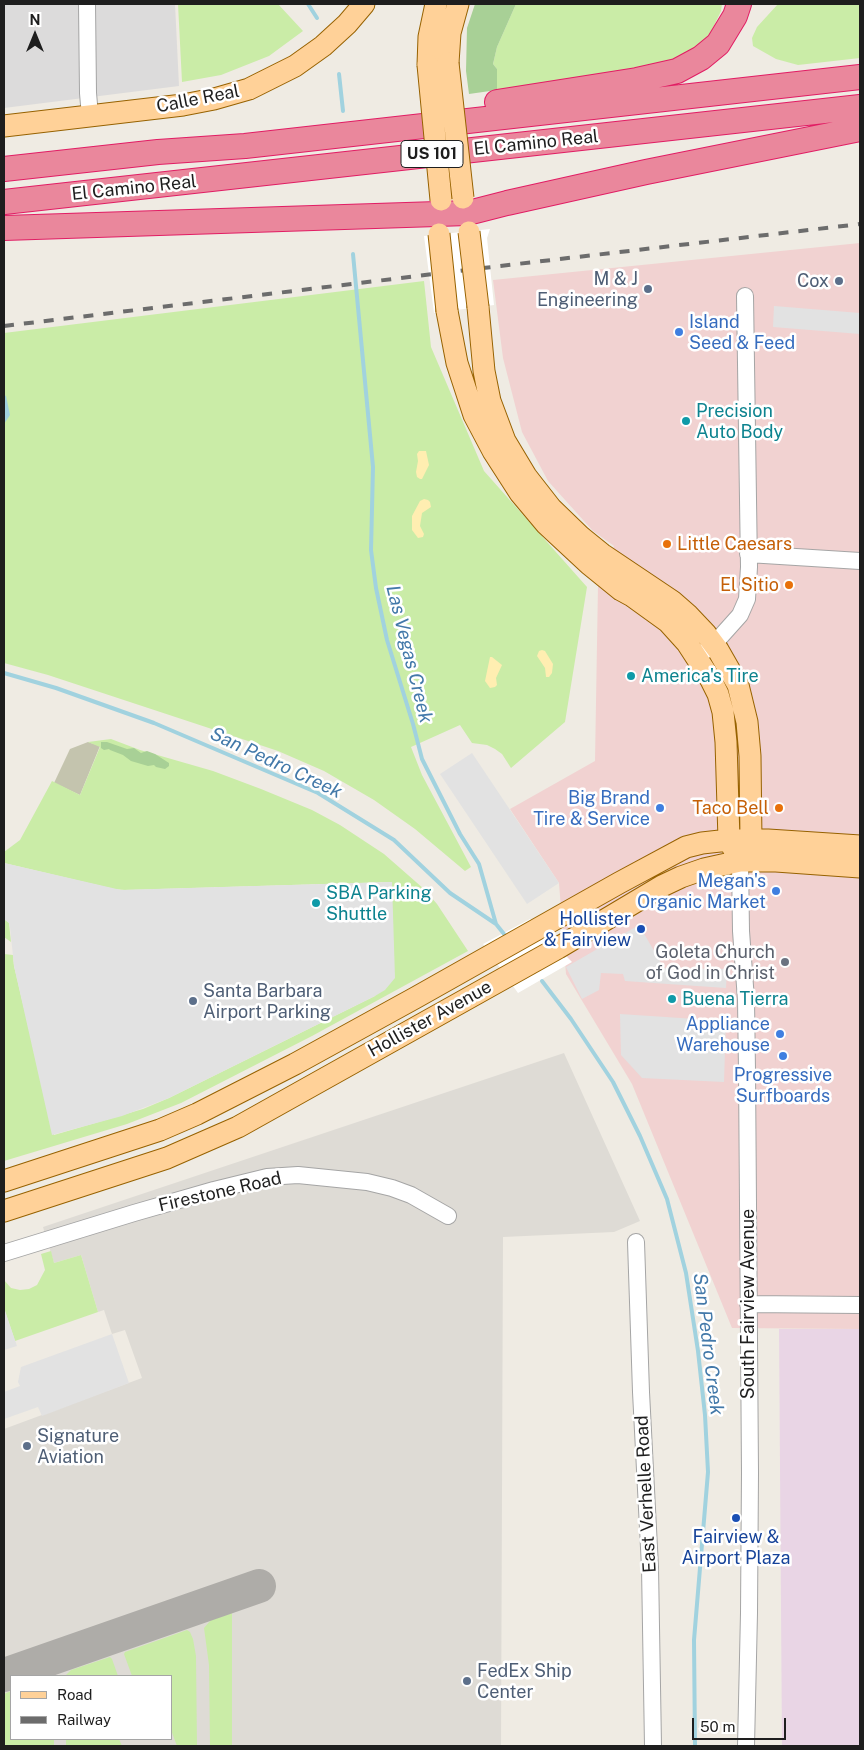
<!DOCTYPE html>
<html>
<head>
<meta charset="utf-8">
<style>
	body { margin:0 }
	#map { position:relative; width:864px; height:1750px; overflow:hidden; background:#efebe3; font-family:"Public Sans",sans-serif }
	canvas { display:block }
	.frame { position:absolute; inset:0; border:5px solid #1e1e1e; pointer-events:none }
	.legend { position:absolute; left:10px; top:1675px; width:162px; height:65px; box-sizing:border-box; background:#fff; border:1px solid #a5a5a5; margin:0; padding:6px 9px; list-style:none; font-size:15px; color:#1e1e1e }
	.legend li { display:flex; align-items:center; gap:10px; height:25px }
	.legend b { width:25px; border:1px solid #a5a5a5 }
	.north { position:absolute; left:10px; top:10px; width:50px; height:50px; -webkit-text-stroke:4px #fff; paint-order:stroke; rotate:0deg; font-size:14px; font-weight:700; line-height:20px; text-align:center; color:#1e1e1e }
	.north::after { content:''; display:block; margin:auto; width:18px; height:22px; background:#1e1e1e; clip-path:polygon(50% 0,100% 100%,50% 72%,0 100%) }
	.scale { position:absolute; left:692px; top:1718px; width:94px; height:22px; box-sizing:border-box; border:2px solid #1e1e1e; border-top:0; padding-left:6px; font-size:15px; line-height:18px; white-space:nowrap; color:#1e1e1e; -webkit-text-stroke:4px #fff; paint-order:stroke }
</style>
</head>
<body>
<div id="map">
<canvas width="864" height="1750"></canvas>
<div class="frame"></div>
<ul class="legend">
<li><b style="height:6px;background:#ffd198"></b>Road</li>
<li><b style="height:6px;background:#6c6c6c"></b>Railway</li>
</ul>
<div class="north">N</div>
<div class="scale">50 m</div>
</div>
<script>
const g = document.querySelector('canvas').getContext('2d');
g.lineJoin = 'round';
function fill(path, color) {
  g.fillStyle = color;
  g.fill(path, 'evenodd');
}
function poly(rows) {
  const path = new Path2D();
  for (const r of rows) {
    path.moveTo(r[0], r[1]);
    for (let i = 2; i < r.length; i += 2) path.lineTo(r[i], r[i + 1]);
  }
  return path;
}
function trace(path, color, width, dash) {
  g.strokeStyle = color;
  g.lineWidth = width;
  g.lineCap = dash ? 'butt' : 'round';
  g.setLineDash(dash || []);
  g.stroke(path);
}
function label(font, color, halo, rows, align = 'center') {
  g.font = font + ' "Public Sans",sans-serif';
  g.lineWidth = 5;
  g.setLineDash([]);
  g.textBaseline = 'middle';
  g.strokeStyle = halo;
  g.fillStyle = color;
  for (const [text, x, y, turn = 0] of rows) {
    g.save();
    g.translate(x, y);
    g.rotate((+turn || 0) * Math.PI / 180);
    g.textAlign = isNaN(turn) ? turn : align;
    if (halo) g.strokeText(text, 0, 0);
    g.fillText(text, 0, 0);
    g.restore();
  }
}
fill(poly([
	[4,4,175,4,179,86,4,108]
]), '#dcdbdb');
fill(poly([
	[860,243,860,1329,732,1328,632,1084,566,974,559,883,510,809,595,761,598,585,614,546,593,531,548,481,522,432,503,358,493,280]
]), '#f1d2d1');
fill(poly([
	[779,1329,860,1329,860,1746,782,1746]
]), '#e9d5e5');
fill(poly([
	[564,1053,640,1221,614,1232,503,1237,501,1746,4,1746,4,1429,142,1378,125,1330,112,1334,104,1310,98,1312,81,1255,54,1263,43,1227],
	[11,1676,171,1676,171,1739,11,1739]
]), '#dedbd5');
fill(poly([
	[88,742,100,746,80,795,54,783,70,749]
]), '#c4c4ae');
fill(poly([
	[178,4,278,4,303,31,269,56,221,75,182,82],
	[516,4,722,4,721,11,711,32,700,46,682,59,657,67,497,90,497,69,493,64,497,47],
	[778,4,860,4,860,58,798,65,776,59,753,46,752,38,757,27],
	[424,281,431,347,484,471,587,587,565,722,511,768,502,754,495,749,487,745,472,743,460,725,411,747,422,775,471,867,465,871,415,829,374,800,324,771,278,751,230,735,48,675,4,663,4,333],
	[111,739,140,750,213,771,261,789,312,810,340,825,384,854,424,889,437,904,468,951,312,1036,181,1103,127,1124,4,1161,4,954,13,955,14,966,54,1135,143,1109,169,1098,375,996,391,882,125,890,114,889,4,863,4,852,20,840,52,781,80,795,100,747,88,742],
	[4,919,9,923,11,942,4,937],
	[51,1251,54,1263,81,1255,98,1312,15,1341,4,1308,4,1280,11,1288,20,1290,29,1289,37,1285,45,1270,41,1254],
	[232,1613,232,1746,210,1746,209,1665,204,1628,211,1620],
	[187,1630,190,1632,193,1639,196,1656,197,1746,177,1746,171,1730,171,1676,132,1676,124,1654,125,1652],
	[110,1657,112,1659,118,1676,65,1676,71,1670],
	[11,1691,11,1739,54,1739,54,1746,4,1746,4,1694],
	[66,1739,119,1739,122,1746,66,1746]
]), '#caeca7');
fill(poly([
	[475,4,516,4,497,47,493,64,497,69,497,90,469,94,466,71,467,28],
	[101,742,107,742,127,749,134,748,141,753,147,751,155,754,169,763,169,766,165,769,156,767,154,765,148,766,131,761,123,755,110,750,109,749,104,750,101,748]
]), '#a8d096');
fill(poly([
	[419,451,426,451,429,465,422,479,420,479,417,477,416,472,418,461,417,454],
	[424,499,428,500,430,502,431,507,422,513,420,526,424,534,423,537,418,538,412,530,412,516,420,501],
	[542,650,545,651,553,664,552,673,549,677,546,677,545,668,537,656,539,651],
	[490,657,492,657,502,665,496,678,497,685,495,687,490,688,485,681]
]), '#ffeeb1');
fill(poly([
	[774,306,860,313,860,334,773,327],
	[472,753,559,883,527,904,440,774],
	[4,863,121,890,392,882,395,978,385,990,375,996,169,1098,122,1116,52,1135,14,966,10,927,9,923,4,919],
	[639,925,664,968,727,969,726,988,625,981,623,974,601,973,599,990,582,999,566,967],
	[620,1014,726,1021,724,1082,642,1078,621,1055],
	[4,1308,17,1346,4,1350],
	[112,1334,129,1383,42,1416,38,1407,4,1419,4,1392,20,1386,18,1382,21,1367]
]), '#e2e2e2');
fill(poly([
	[4,395,6,396,10,415,4,424]
]), '#a1d2df');
fill(poly([
	[490,229,487,238,494,305,434,313,424,236],
	[530,919,572,962,518,993,483,944]
]), '#fff');
trace(poly([
	[308,4,317,18],
	[339,74,343,111],
	[353,254,373,467,371,550,376,588,387,640,413,724,422,759,460,834,479,864,496,924],
	[4,673,56,688,154,723,318,793,394,840,450,893,496,924,504,934],
	[542,981,571,1019,613,1082,640,1136,667,1199,686,1273,698,1351,705,1415,708,1472,694,1640,695,1746]
]), '#a1d2df', 4);
trace(poly([
	[4,1675,259,1586]
]), '#aeaca8', 34);
const minor = poly([
	[87,4,88,93,90,116],
	[748,554,860,561],
	[697,657,714,644,740,615,747,599,749,567,745,296],
	[740,861,741,931,746,1000,747,1071,750,1473,749,1613,746,1746],
	[636,1242,641,1392,650,1567,653,1746],
	[4,1253,134,1213,214,1190,267,1177,298,1175,367,1182,392,1188,411,1195,448,1216],
	[748,1304,860,1305]
]);
const major = poly([
	[448,63,450,33,458,4],
	[428,65,429,37,436,4],
	[4,126,183,105,214,99,249,89,295,66,323,46,347,24,364,4],
	[478,307,484,371,490,401,505,441,526,476,551,508,581,537,602,554,672,601,688,615,706,634,718,650,738,685,747,722,750,756,751,840,744,852],
	[447,311,457,363,474,415,493,451,520,493,546,524,589,564,621,590,632,596,668,622,687,643,711,680,718,694,723,712,726,742,729,840,735,852],
	[4,1181,160,1130,197,1114,295,1064,415,998,619,883,686,847,702,843,729,840,768,840,860,846],
	[4,1211,167,1158,238,1127,558,948,662,886,681,877,704,869,740,861,776,861,860,867]
]);
const highway = poly([
	[497,102,637,80,677,71,701,58,718,44,735,16,739,4],
	[4,169,158,152,245,146,860,77],
	[4,202,860,107],
	[4,228,468,213,507,203,646,172,860,129]
]);
trace(minor, '#a5a5a5', 18);
trace(major, '#976200', 23);
trace(highway, '#e11d64', 26);
trace(minor, '#fff', 16);
trace(major, '#ffd198', 21);
trace(highway, '#ea879c', 24);
trace(poly([
	[4,326,500,266,860,224]
]), '#6c6c6c', 4, [10, 10]);
const majorBridge = poly([
	[448,63,463,198],
	[428,65,441,200],
	[469,232,478,307],
	[439,234,447,311]
]);
trace(majorBridge, '#976200', 23, []);
trace(majorBridge, '#ffd198', 21);
for (const [x, y, r, color] of [
	[839,281,5,"#5c6f8a"],
	[648,289,5,"#5c6f8a"],
	[679,332,5,"#3f7fe0"],
	[686,421,5,"#0f9aa8"],
	[667,544,5,"#e8710a"],
	[789,585,5,"#e8710a"],
	[631,676,5,"#0f9aa8"],
	[660,808,5,"#3f7fe0"],
	[779,808,5,"#e8710a"],
	[776,891,5,"#3f7fe0"],
	[316,903,5,"#0f9aa8"],
	[641,929,5,"#1a4fb4"],
	[785,962,5,"#6b7280"],
	[672,999,5,"#0f9aa8"],
	[193,1001,5,"#5c6f8a"],
	[780,1034,5,"#3f7fe0"],
	[783,1056,5,"#3f7fe0"],
	[27,1446,5,"#5c6f8a"],
	[736,1518,5,"#1a4fb4"],
	[467,1681,5,"#5c6f8a"]
]) {
  const dot = new Path2D();
  dot.arc(x, y, r, 0, 2 * Math.PI);
  g.fillStyle = color;
  g.fill(dot);
  trace(dot, '#fff', 2);
}
for (const [x, y, w] of [
	[432,154,62]
]) {
  const box = new Path2D();
  box.roundRect(x - w / 2, y - 13.5, w, 27, 4);
  g.fillStyle = '#fff';
  g.fill(box);
  trace(box, '#1e1e1e', 1);
}
label('bold 16px', '#1e1e1e', null, [
	["US 101",432,154]
]);
label('18px', '#1e1e1e', '#fff', [
	["Calle Real",198,99,-11],
	["El Camino Real",536,143,-6],
	["El Camino Real",134,188,-6],
	["Hollister Avenue",430,1019,-29],
	["Firestone Road",220,1192,-13],
	["South Fairview Avenue",748,1304,-90],
	["East Verhelle Road",646,1494,-93]
]);
label('18px', '#4e5e75', '#fff', [
	["M & J",638,279,"right"],
	["Engineering",638,300,"right"],
	["Cox",829,281,"right"],
	["Santa Barbara",203,991],
	["Airport Parking",203,1012],
	["Signature",37,1436],
	["Aviation",37,1457],
	["FedEx Ship",477,1671],
	["Center",477,1692]
], 'left');
label('18px', '#366cbe', '#fff', [
	["Island",689,322,"left"],
	["Seed & Feed",689,343,"left"],
	["Big Brand",650,798],
	["Tire & Service",650,819],
	["Megan's",766,881],
	["Organic Market",766,902],
	["Appliance",770,1024],
	["Warehouse",770,1045],
	["Progressive",783,1075,"center"],
	["Surfboards",783,1096,"center"]
], 'right');
label('18px', '#0d838f', '#fff', [
	["Precision",696,411],
	["Auto Body",696,432],
	["America's Tire",641,676],
	["SBA Parking",326,893],
	["Shuttle",326,914],
	["Buena Tierra",682,999]
], 'left');
label('18px', '#c56008', '#fff', [
	["Little Caesars",677,544,"left"],
	["El Sitio",779,585],
	["Taco Bell",769,808]
], 'right');
label('18px', '#164399', '#fff', [
	["Hollister",631,919],
	["& Fairview",631,940],
	["Fairview &",736,1537,"center"],
	["Airport Plaza",736,1558,"center"]
], 'right');
label('18px', '#5b616d', '#fff', [
	["Goleta Church",775,952],
	["of God in Christ",775,973]
], 'right');
label('italic 19px', '#4379a9', '#fff', [
	["Las Vegas Creek",409,654,76],
	["San Pedro Creek",276,763,25],
	["San Pedro Creek",708,1344,83]
]);
</script>
</body>
</html>
